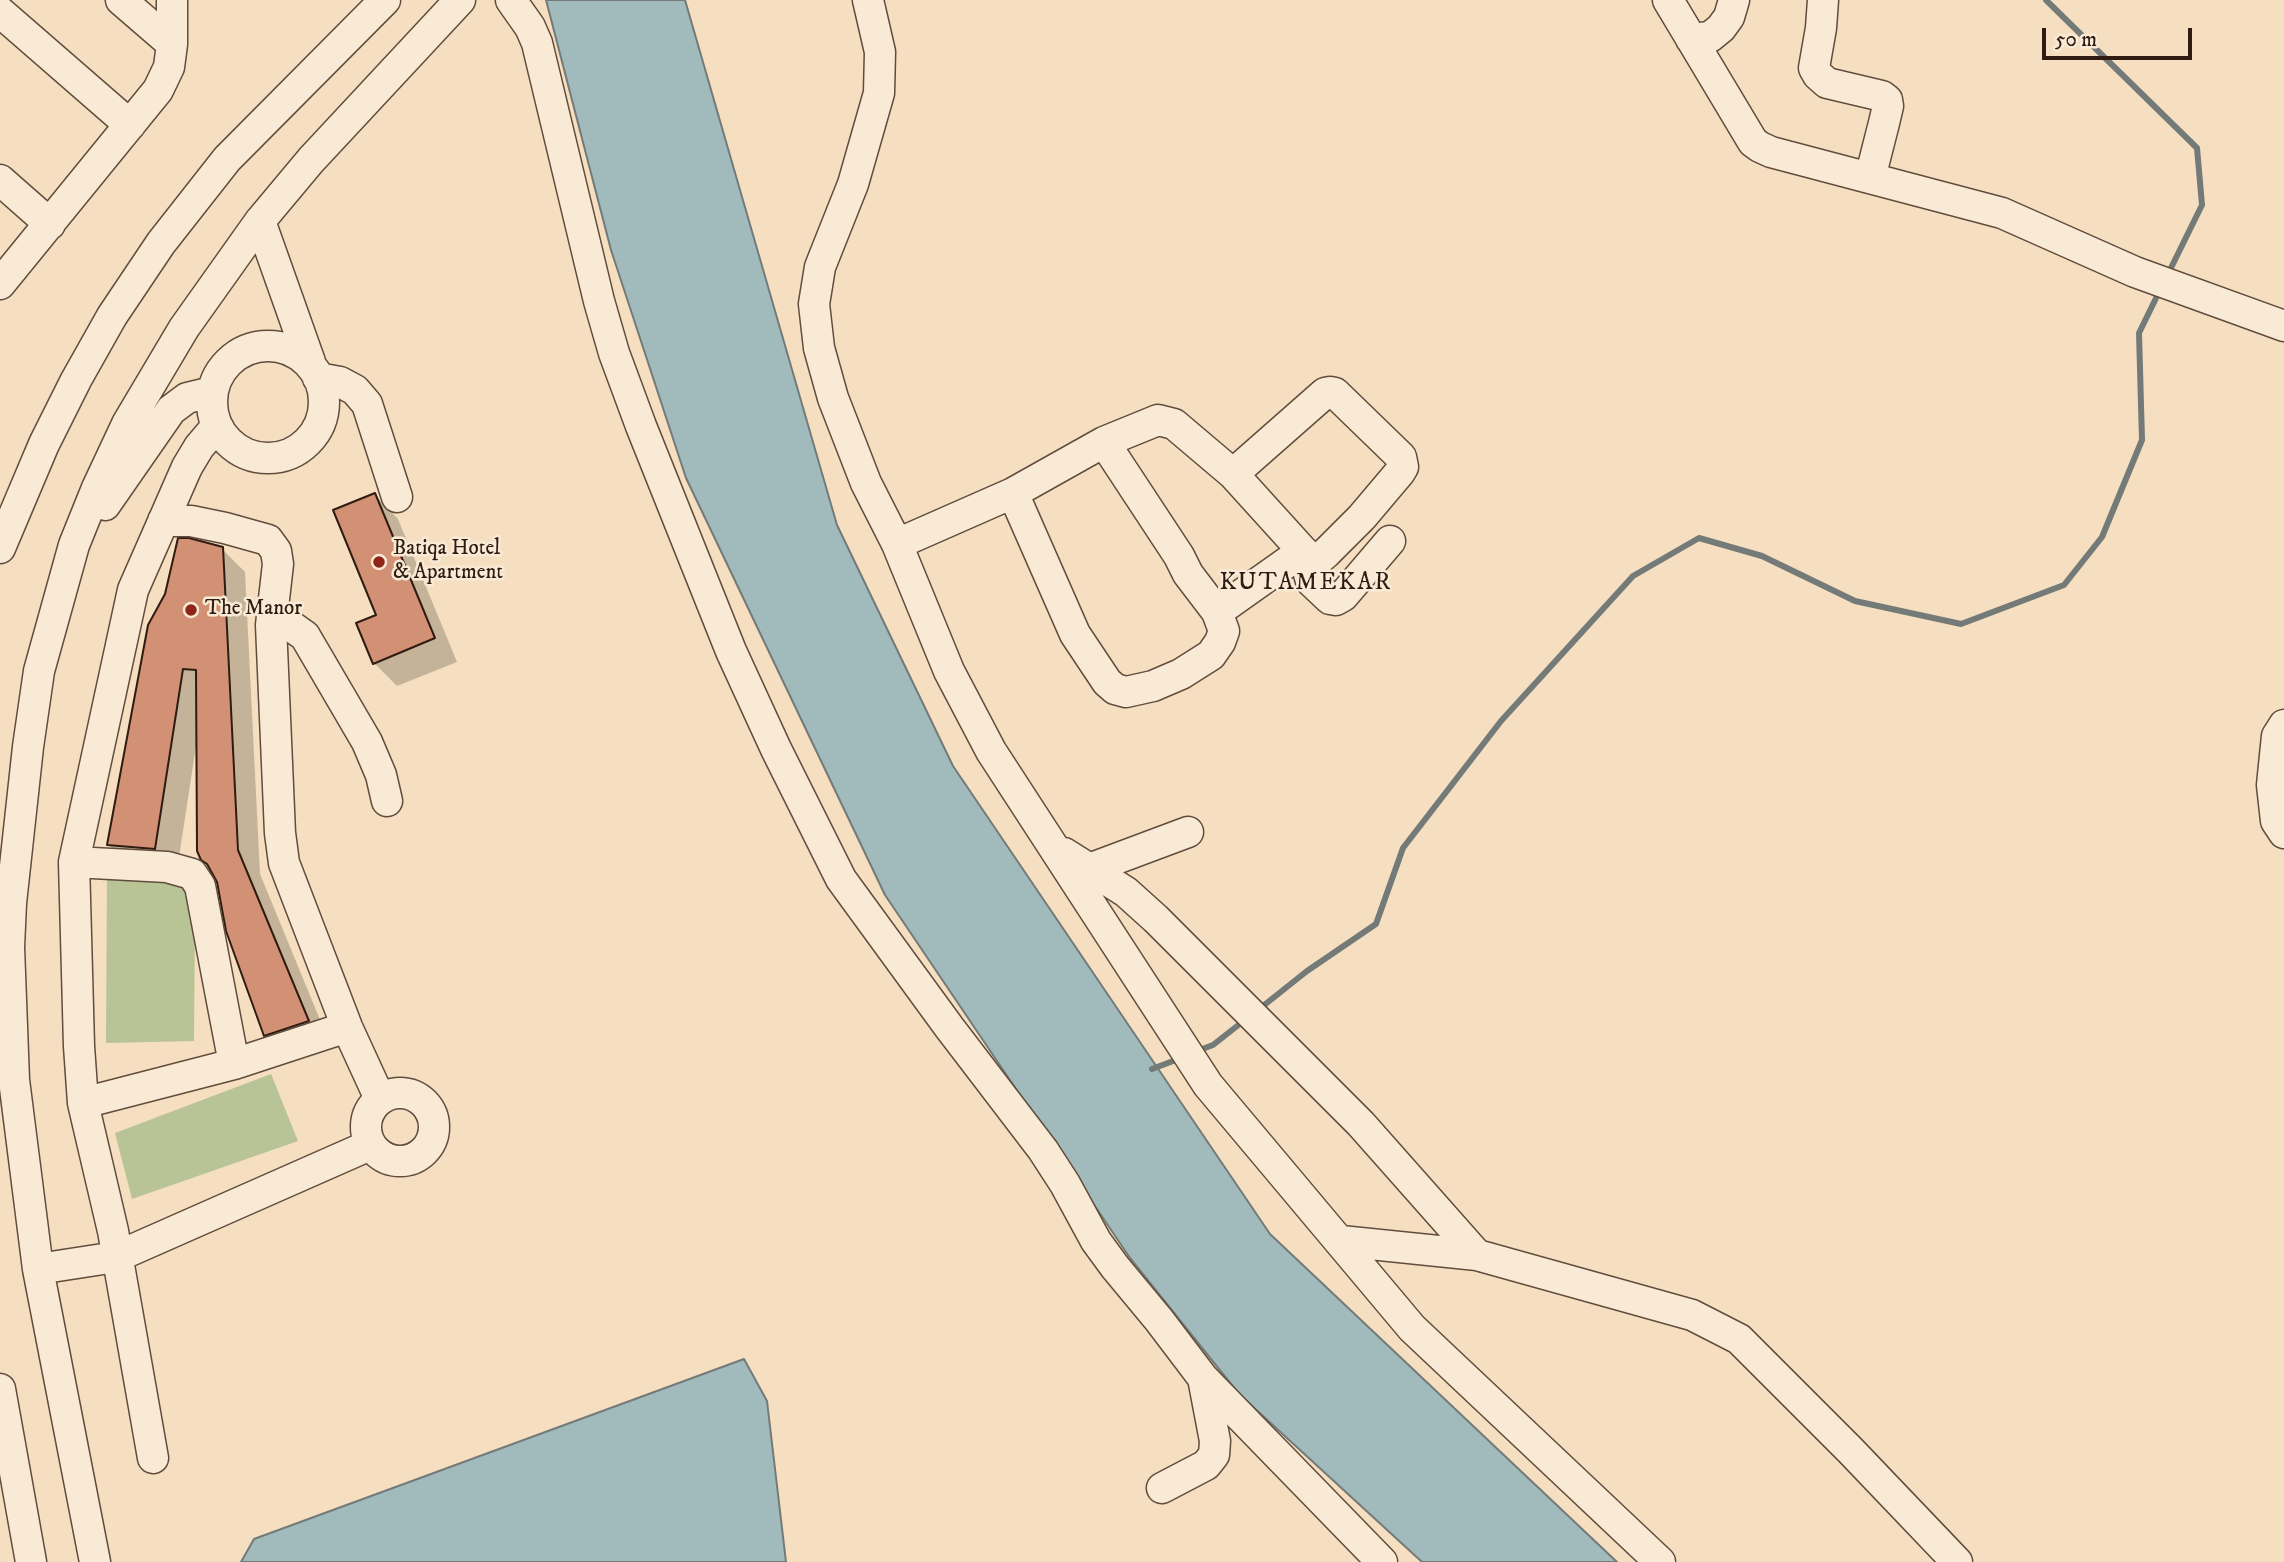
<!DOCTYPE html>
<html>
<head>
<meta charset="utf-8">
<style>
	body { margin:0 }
	#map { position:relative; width:2284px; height:1562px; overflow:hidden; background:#f6dfc0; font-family:"IM FELL DW Pica",serif }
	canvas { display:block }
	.scale { position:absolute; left:2042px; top:28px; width:150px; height:32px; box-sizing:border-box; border:4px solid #2f1b11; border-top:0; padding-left:9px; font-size:21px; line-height:24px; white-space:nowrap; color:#2f1b11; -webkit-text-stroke:5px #f9ead6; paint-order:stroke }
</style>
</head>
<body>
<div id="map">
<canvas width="2284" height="1562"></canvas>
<div class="scale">50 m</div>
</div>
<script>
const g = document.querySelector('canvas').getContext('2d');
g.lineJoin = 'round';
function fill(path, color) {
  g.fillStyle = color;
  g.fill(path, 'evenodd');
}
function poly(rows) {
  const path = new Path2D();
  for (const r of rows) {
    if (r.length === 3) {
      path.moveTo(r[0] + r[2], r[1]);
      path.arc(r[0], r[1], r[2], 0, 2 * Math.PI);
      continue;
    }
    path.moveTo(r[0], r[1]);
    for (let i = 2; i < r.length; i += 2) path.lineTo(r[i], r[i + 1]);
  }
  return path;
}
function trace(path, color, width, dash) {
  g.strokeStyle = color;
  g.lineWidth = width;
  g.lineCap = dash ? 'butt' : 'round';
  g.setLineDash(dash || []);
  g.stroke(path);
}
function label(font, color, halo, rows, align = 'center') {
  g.font = font + ' "IM FELL DW Pica",serif';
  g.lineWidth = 5;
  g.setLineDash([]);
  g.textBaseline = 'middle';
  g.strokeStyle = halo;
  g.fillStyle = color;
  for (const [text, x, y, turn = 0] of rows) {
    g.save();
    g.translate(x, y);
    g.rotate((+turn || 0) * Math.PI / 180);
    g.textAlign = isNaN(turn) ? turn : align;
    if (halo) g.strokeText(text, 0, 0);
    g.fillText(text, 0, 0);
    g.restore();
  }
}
fill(poly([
	[107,876,185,882,195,917,194,1041,106,1043],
	[271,1074,298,1141,132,1199,115,1133]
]), '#b8c396');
const water = poly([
	[546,0,685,0,837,525,953,766,1270,1234,1617,1562,1422,1562,1239,1394,1130,1258,885,895,686,478,611,250,546,0],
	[744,1359,767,1401,786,1562,241,1562,254,1539,744,1359]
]);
fill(water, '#a1babc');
trace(water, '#737a78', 2);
fill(poly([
	[375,495,398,519,457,662,397,686,374,663,379,616],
	[222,549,245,572,260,874,330,1044,288,1057,266,1035,198,746,196,746,177,870,131,867,108,844]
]), '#0003');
trace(poly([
	[2046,0,2197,148,2202,205,2168,274],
	[1258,1010,1307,971,1376,924,1403,848,1501,721,1633,576,1699,538,1762,556,1855,601,1961,624,2064,585,2102,537,2142,440,2139,333,2160,290],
	[1197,1051,1213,1045,1246,1019],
	[1152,1069,1181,1058]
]), '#737a78', 6);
const building = poly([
	[375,493,435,638,373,664,356,623,376,615,333,510,375,493],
	[178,538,189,538,223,547,238,850,309,1021,264,1036,226,931,217,882,207,864,201,860,197,851,196,670,183,669,155,849,107,845,148,625,165,594,178,538]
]);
fill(building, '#d29074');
trace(building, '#2f1b11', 2);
const minor = poly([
	[121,0,172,44],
	[511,0,530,27,537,43,599,301,614,353,641,426,731,651,776,749,841,879,949,1027,1043,1150,1065,1184,1096,1241,1115,1267,1159,1320,1203,1378,1382,1562],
	[868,0,880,52,879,93,853,184,820,267,814,304,819,348,833,398,866,483,897,544,949,671,991,751,1208,1085,1412,1328,1660,1562],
	[1668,0,1753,142,1760,147,1771,152,2002,213,2135,272,2284,326],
	[1823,0,1821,28,1814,68,1818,75,1827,83,1882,96,1887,100,1888,106,1884,123,1870,178],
	[0,12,130,125],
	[1691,39,1710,37,1721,28,1729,17,1734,0],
	[0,180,50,224],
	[260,221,310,362],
	[0,284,158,90,169,67,172,44,172,0],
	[268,402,56],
	[318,378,340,382,355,390,367,404,397,497],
	[1233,474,1325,393,1330,392,1335,393,1401,457,1403,467,1400,472,1362,517,1326,553,1319,559,1311,560],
	[1013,493,1075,634,1107,682,1115,689,1126,692,1153,686,1181,674,1211,655,1220,642,1224,631,1217,612,1188,574,1179,556,1104,442],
	[105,505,171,410,187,398,212,392],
	[163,521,191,521,225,528,268,540,276,551,278,564,271,625,280,833,284,863,347,1027,380,1099],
	[897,544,1013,493,1104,442,1158,420,1174,424,1233,474,1311,560,1309,574,1311,581,1330,599,1336,600,1343,596,1390,541],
	[0,548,44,444,76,380,112,316,161,243,227,159,385,0],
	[1217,612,1303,551],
	[271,625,291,626,305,636,367,742,381,775,387,801],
	[2284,725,2277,736,2272,785,2276,821,2284,833],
	[1064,853,1126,892,1156,919,1361,1124,1477,1255],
	[74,862,167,867,192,874,200,886,234,1064],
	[1089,869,1188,832],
	[400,1127,34],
	[83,1103,234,1064,347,1027],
	[1341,1241,1477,1255,1692,1315,1739,1339,1851,1451,1957,1562],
	[38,1269,116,1257,370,1145],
	[0,1389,31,1562],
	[153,1458,113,1231,83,1103,79,1046,74,862,133,590,187,467,199,447,216,427],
	[1162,1488,1206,1465,1214,1455,1215,1441,1203,1378],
	[95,1562,38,1269,14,1080,9,947,11,903,28,747,39,671,74,545,97,488,127,424,184,328,260,221,311,160,460,0]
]);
trace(minor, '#614c3d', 33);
trace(minor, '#f9ead6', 30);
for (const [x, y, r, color] of [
	[379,562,7,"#8f2418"],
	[191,610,7,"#8f2418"]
]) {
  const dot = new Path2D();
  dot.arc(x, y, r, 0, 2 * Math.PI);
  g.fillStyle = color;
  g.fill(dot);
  trace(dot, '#f9ead6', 2.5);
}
label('21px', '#2f1b11', '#f9ead6', [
	["Batiqa Hotel",393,550],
	["& Apartment",393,574],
	["The Manor",205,610]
], 'left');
g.letterSpacing = '2px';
label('24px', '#2f1b11', '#f9ead6', [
	["KUTAMEKAR",1306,584]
]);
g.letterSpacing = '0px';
</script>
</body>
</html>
